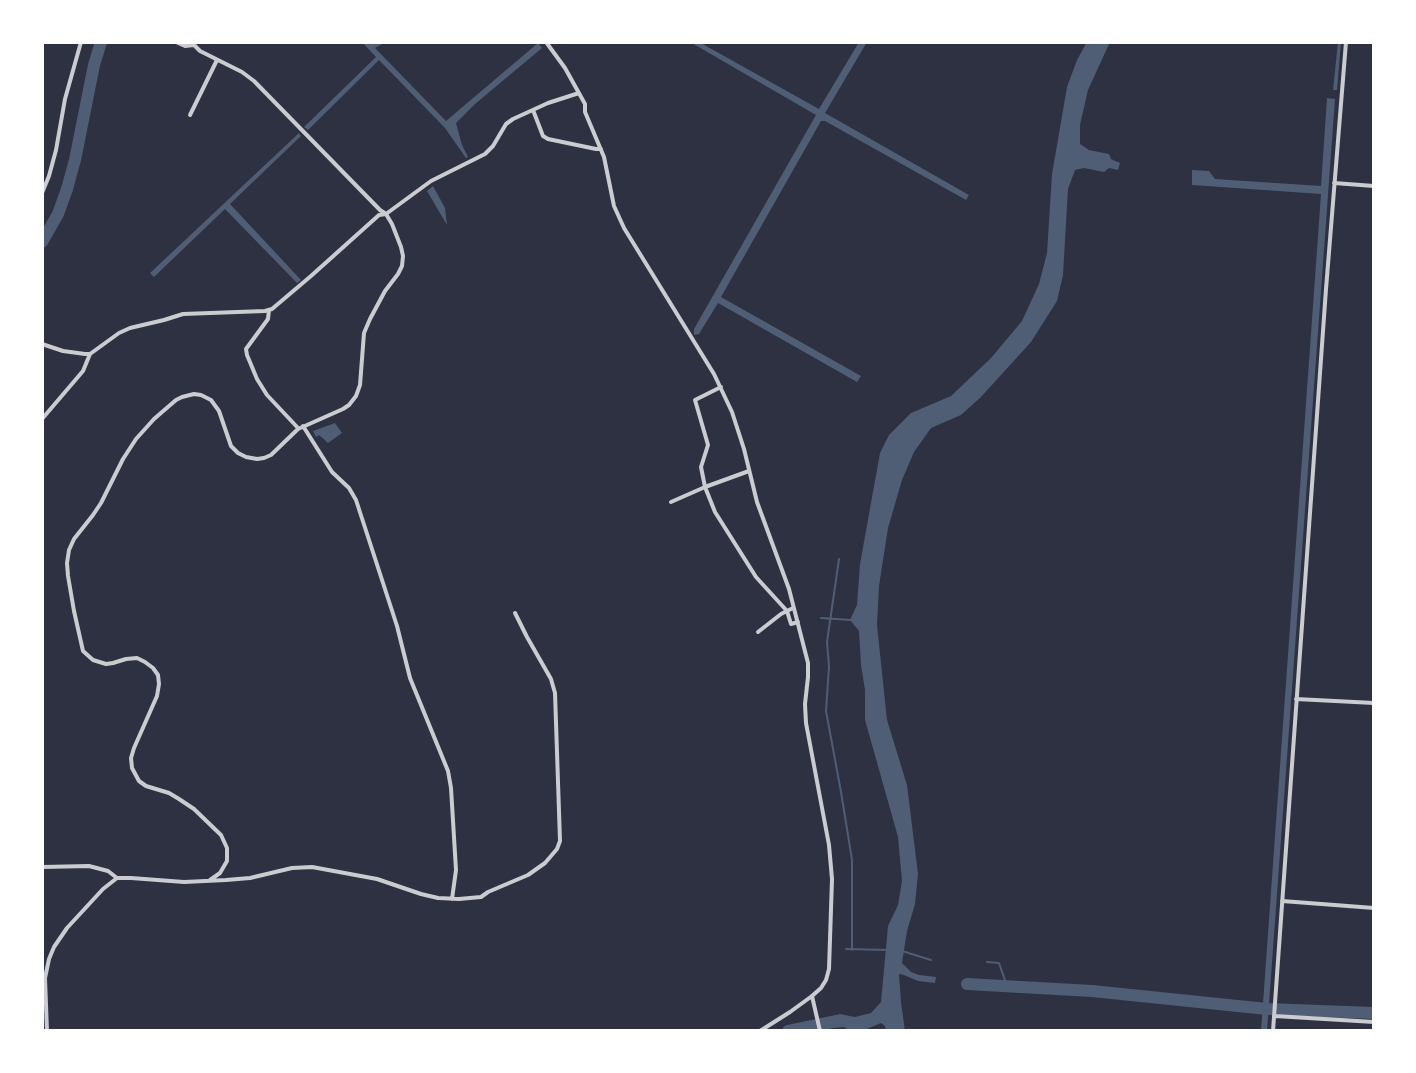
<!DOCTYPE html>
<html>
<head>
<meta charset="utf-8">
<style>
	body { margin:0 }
	#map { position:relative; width:1416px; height:1073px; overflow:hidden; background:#2d3142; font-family:"Golos Text",sans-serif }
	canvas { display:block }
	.frame { position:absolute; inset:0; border:44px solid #fff; pointer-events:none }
</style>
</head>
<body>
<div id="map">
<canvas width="1416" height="1073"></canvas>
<div class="frame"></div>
</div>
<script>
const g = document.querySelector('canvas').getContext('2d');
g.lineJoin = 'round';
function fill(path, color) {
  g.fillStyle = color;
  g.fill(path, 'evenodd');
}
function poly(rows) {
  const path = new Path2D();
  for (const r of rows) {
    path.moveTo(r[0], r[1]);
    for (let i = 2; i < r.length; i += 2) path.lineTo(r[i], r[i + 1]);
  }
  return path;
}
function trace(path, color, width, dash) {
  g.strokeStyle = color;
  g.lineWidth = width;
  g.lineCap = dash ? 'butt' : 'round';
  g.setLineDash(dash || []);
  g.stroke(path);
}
fill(poly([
	[362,42,380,42,382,44,375,48,446,121,538,43,542,48,475,104,456,123,462,145,468,157,466,158,445,128,379,60,308,130,304,127,376,57],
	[690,42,699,42,819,109,859,42,867,42,825,113,969,195,966,200,825,121,821,121,721,297,861,376,857,382,718,303,699,334,694,335,694,329,816,115],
	[1087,42,1110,42,1088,90,1080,125,1080,144,1089,150,1109,154,1111,159,1120,163,1118,170,1109,168,1104,172,1084,168,1075,170,1068,189,1063,275,1057,301,1031,342,981,397,961,415,931,428,914,452,902,480,888,528,879,586,877,625,887,720,907,785,918,874,915,904,907,931,902,963,911,972,919,975,936,977,935,983,918,981,904,975,899,974,901,1002,905,1031,886,1031,885,1026,881,1023,862,1031,850,1031,844,1027,823,1029,821,1019,840,1014,855,1017,871,1013,881,1002,888,926,898,905,902,881,898,837,865,720,865,690,861,665,859,631,850,620,857,605,860,564,880,453,889,435,911,413,951,396,991,358,1022,321,1039,284,1047,253,1052,174,1067,87,1077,60],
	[1338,42,1341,42,1337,90,1333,90],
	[1327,98,1335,99,1267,1031,1261,1031,1321,194,1192,185,1192,170,1209,171,1215,179,1321,186],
	[299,133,301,136,230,204,301,280,297,283,225,209,154,277,150,273],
	[433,186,445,208,447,225,427,191],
	[335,423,342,433,328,443,319,435,316,437,313,431]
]), '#4f5d75');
trace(poly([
	[839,559,827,642,829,667,826,711,841,792,852,860,852,950],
	[821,618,851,620],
	[846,949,888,950],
	[902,951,931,960],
	[987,962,999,963,1007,986]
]), '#4f5d75', 2);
trace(poly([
	[42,242,58,214,67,189,75,160,94,65,101,42],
	[967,984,1092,991,1267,1009,1374,1013],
	[788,1031,837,1021]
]), '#4f5d75', 12);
trace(poly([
	[176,42,185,46,194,45],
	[195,42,194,45,200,51,242,72,254,81,380,210,386,214,392,224,401,247,403,256,402,266,398,274,385,291,370,319,364,333,360,385,356,396,349,405,343,409,298,429,271,455,264,458,257,459,246,457,238,453,231,446,219,411,211,400,201,395,194,394,182,397,176,400,154,419,136,439,123,459,101,503,93,515,74,539,69,550,67,563,68,576,74,611,83,651,93,660,106,664,113,663,126,659,137,658,145,662,153,668,158,675,159,684,157,696,134,748,131,758,132,768,139,781,146,786,169,793,179,799,194,809,221,835,227,848,227,861,220,873,210,880],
	[546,42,565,68,585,104,585,112,604,157,614,206,624,228,714,374,732,412,744,449,757,502,789,589,808,663,808,677,805,704,806,723,829,845,832,879,829,969,826,980,821,988,812,996,790,1012,760,1031],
	[533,110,543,136,548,139,596,149,601,149],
	[190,115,217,60],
	[1334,183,1374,186],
	[42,193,49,176,56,150,65,99,81,42],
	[269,310,268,319,246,349,247,355,257,379,267,395,298,428],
	[42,344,63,351,85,354,90,354,119,333,130,328,164,320,183,314,265,311,272,309,311,276,379,215,386,214,431,181,485,154,493,146,506,124,513,119,548,103,579,93],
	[721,387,695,400,708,445,701,467,705,487,715,512,756,577,787,611,791,624,798,622],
	[42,419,83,371,90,354],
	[303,426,332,472,349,488,356,500,397,626,410,678,448,771,451,788,456,870,452,899],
	[671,502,705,487,749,471],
	[758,632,781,614,793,608],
	[1296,699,1374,703],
	[42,867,89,866,108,871,117,878],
	[1282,901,1374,908],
	[812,996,820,1031],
	[1275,1016,1374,1022],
	[47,1031,45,978,49,959,54,947,67,928,103,889,117,878,131,878,184,882,226,880,250,878,292,868,312,867,377,879,421,894,438,898,459,899,481,897,488,892,528,875,545,863,557,849,560,841,555,693,551,679,527,637,515,613],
	[1273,1031,1326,289,1346,42]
]), '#caccd0', 4);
</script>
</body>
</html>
